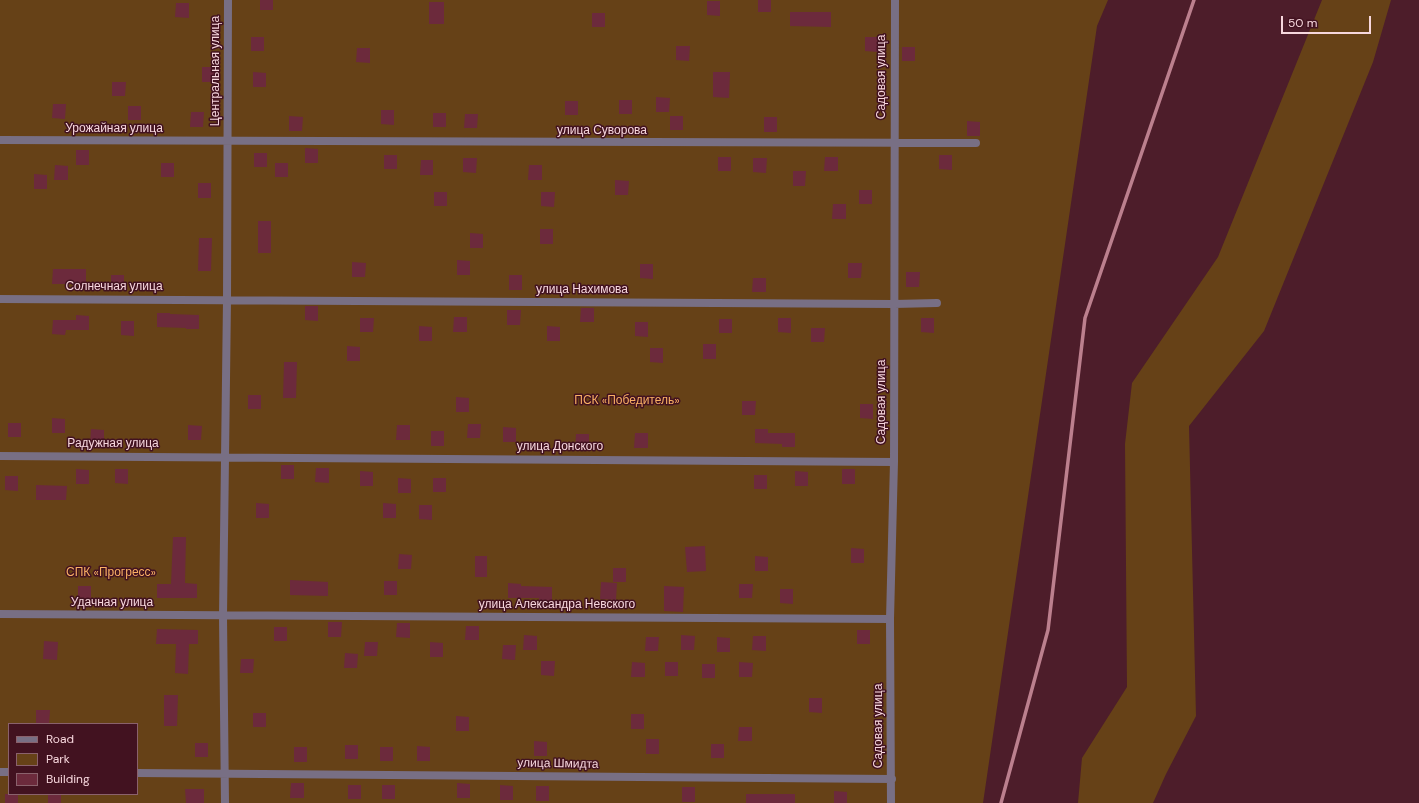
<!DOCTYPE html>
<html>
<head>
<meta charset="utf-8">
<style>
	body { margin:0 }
	#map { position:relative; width:1419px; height:803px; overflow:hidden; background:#4d1d2a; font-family:"DM Sans",sans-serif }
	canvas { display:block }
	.legend { position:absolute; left:8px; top:723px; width:130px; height:72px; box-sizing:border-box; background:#421220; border:1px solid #8a616c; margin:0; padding:5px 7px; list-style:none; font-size:12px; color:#f7d7dd }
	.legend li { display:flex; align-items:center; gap:8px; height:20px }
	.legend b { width:20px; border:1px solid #8a616c }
	.scale { position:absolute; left:1281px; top:16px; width:90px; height:18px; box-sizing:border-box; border:2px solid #f7d7dd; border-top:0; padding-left:5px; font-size:12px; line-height:14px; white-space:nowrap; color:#f7d7dd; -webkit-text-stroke:3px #421220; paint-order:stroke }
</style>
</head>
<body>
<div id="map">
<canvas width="1419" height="803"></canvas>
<ul class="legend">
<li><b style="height:5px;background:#786f84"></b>Road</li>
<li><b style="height:11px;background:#664117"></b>Park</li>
<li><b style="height:11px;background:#6c2a3c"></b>Building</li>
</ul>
<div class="scale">50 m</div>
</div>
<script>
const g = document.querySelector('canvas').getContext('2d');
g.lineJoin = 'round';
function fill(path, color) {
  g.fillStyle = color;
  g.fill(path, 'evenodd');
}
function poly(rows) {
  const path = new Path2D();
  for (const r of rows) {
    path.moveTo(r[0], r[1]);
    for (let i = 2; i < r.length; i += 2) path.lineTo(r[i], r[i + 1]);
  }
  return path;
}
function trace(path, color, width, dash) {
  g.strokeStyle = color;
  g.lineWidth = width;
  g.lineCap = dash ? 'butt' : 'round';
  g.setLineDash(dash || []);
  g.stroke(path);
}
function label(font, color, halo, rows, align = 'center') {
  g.font = font + ' "DM Sans",sans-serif';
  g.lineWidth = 3;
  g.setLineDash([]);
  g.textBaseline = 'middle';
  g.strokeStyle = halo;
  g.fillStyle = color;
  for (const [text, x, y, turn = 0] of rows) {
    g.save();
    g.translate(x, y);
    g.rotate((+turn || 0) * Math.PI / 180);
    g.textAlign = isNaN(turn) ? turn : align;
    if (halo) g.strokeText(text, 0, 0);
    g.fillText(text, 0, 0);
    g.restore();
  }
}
fill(poly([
	[0,0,1108,0,1097,26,983,803,0,803],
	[9,724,137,724,137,794,9,794],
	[1322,0,1391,0,1373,62,1264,331,1189,426,1196,716,1166,774,1153,803,1078,803,1082,758,1127,687,1125,444,1132,383,1218,257]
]), '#664117');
trace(poly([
	[1001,803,1048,630,1085,318,1194,0]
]), '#bc808e', 3.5);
fill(poly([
	[260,0,273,0,273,10,260,10],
	[758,0,771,0,771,12,758,12],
	[707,1,720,1,720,16,707,15],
	[429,2,444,2,444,24,429,24],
	[176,3,189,3,189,18,175,17],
	[790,12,831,12,831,27,790,26],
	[592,13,605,13,605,27,592,27],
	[251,37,264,37,264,51,251,51],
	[865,37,878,37,878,52,865,51],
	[676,46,690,46,689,61,676,60],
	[902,47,915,47,915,61,902,61],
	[357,48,370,48,370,63,356,62],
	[202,67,215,67,215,82,202,82],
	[253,72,266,73,266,87,253,87],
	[713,72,730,72,729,98,713,97],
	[112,82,126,82,125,96,112,96],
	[656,97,670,98,669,112,656,112],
	[619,100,632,100,632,114,619,114],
	[565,101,578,101,578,115,565,115],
	[53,104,66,104,65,119,52,118],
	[128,106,141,106,141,120,128,120],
	[381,110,394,110,394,125,381,124],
	[191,112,204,112,203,127,190,127],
	[433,113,446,113,446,127,433,127],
	[465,114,478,114,477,128,464,128],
	[289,116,303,117,302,131,289,131],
	[670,116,683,116,683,130,670,130],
	[764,117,777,117,777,132,764,132],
	[967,121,980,122,980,136,967,136],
	[305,148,318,149,318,163,305,163],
	[76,150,89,150,89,165,76,165],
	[254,153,267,153,267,167,254,167],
	[384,155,397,155,397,169,384,169],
	[939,155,952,155,952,170,939,169],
	[718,157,731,157,731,171,718,171],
	[825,157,838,157,838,171,824,171],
	[463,158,477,158,476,173,463,172],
	[753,158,767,158,766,173,753,172],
	[421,160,433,160,433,175,420,175],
	[161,163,174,163,174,177,161,177],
	[275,163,288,163,288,177,275,177],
	[55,165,68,166,68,180,54,180],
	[529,165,542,165,542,180,528,180],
	[793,171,806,171,805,186,793,186],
	[34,174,47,175,47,189,34,189],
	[615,180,629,181,628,195,615,195],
	[198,183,211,183,211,198,198,198],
	[859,190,872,190,872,204,859,204],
	[434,192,447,192,447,206,434,206],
	[541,192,555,192,554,207,541,206],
	[833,204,846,204,846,219,832,219],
	[258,221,271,221,271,253,258,253],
	[540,229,553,229,553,244,540,244],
	[470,233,483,234,483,248,470,248],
	[199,238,212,238,211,271,198,271],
	[457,260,470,261,470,275,457,275],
	[352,262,366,263,365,277,352,277],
	[848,263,862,263,861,278,848,278],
	[640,264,653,264,653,279,640,278],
	[53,269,86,269,86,284,52,284],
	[906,272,920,272,919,287,906,287],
	[111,275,124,275,124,289,111,289],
	[509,275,522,275,522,290,509,290],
	[753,278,766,278,766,292,752,292],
	[305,306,318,306,318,321,305,320],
	[581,308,594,308,594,322,580,322],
	[507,310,521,310,520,325,507,325],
	[157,313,170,313,170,314,199,315,199,329,186,329,186,328,157,327],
	[76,315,89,316,89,330,66,330,65,335,52,334,53,320,76,320],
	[454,317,467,317,467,332,453,332],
	[360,318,374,318,373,332,360,332],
	[778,318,791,318,791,333,778,332],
	[921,318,934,318,934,333,921,332],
	[719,319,732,319,732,333,719,333],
	[121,321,134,321,134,336,121,335],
	[635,322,648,322,648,337,635,336],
	[419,326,432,327,432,341,419,341],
	[547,326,560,327,560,341,547,341],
	[811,328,825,328,824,342,811,342],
	[703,344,716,344,716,359,703,359],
	[347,346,360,347,360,361,347,361],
	[650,348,663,348,663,363,650,362],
	[284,362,297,362,296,398,283,398],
	[248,395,261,395,261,409,248,409],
	[456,397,469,398,469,412,456,412],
	[742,401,756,401,755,415,742,415],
	[860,404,873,404,873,419,860,418],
	[52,418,65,419,65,433,52,433],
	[8,423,21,423,21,437,8,437],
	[468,424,481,424,480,438,467,438],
	[188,425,202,426,201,440,188,440],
	[397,425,410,425,410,440,396,440],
	[503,427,516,428,516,442,503,442],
	[91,429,104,430,104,444,90,444],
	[755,429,768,429,768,433,795,433,795,447,782,447,782,444,755,443],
	[431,431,444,431,444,446,431,446],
	[635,433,648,433,648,448,634,448],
	[576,434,589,434,589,449,575,449],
	[281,465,294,465,294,479,281,479],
	[316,468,329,468,329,483,315,482],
	[76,469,89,470,89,484,76,484],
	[115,469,128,469,128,484,115,483],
	[842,469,855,469,855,484,842,484],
	[360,471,373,472,373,486,360,486],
	[795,471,808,472,808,486,795,486],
	[754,475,767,475,767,489,754,489],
	[5,476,18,476,18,491,5,490],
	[398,478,411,479,411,493,398,493],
	[433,478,446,478,446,492,433,492],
	[36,485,67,486,66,500,36,500],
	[256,503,269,504,269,518,256,518],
	[383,503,396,504,396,518,383,518],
	[419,505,432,505,432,520,419,519],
	[173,537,186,537,185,583,197,584,197,598,157,598,157,584,171,584],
	[705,546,706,571,687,572,685,547],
	[851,548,864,549,864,563,851,563],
	[399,554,412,555,411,569,398,569],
	[475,556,487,556,487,577,475,577],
	[755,556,768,557,768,571,755,571],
	[613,568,626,568,626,582,613,582],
	[290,580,328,582,328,596,290,595],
	[384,581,397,581,397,595,384,595],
	[601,582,617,583,616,600,600,599],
	[508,583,521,584,521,586,552,587,552,601,539,601,539,598,508,598],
	[739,584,753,584,752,598,739,598],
	[78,586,91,586,91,601,78,600],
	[664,586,684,587,683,612,664,611],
	[780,589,793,589,793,604,780,603],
	[328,622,342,622,341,637,328,637],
	[397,623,410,623,410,638,396,637],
	[466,626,479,626,479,640,465,640],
	[274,627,287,627,287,641,274,641],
	[157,629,198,630,198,644,189,644,188,674,175,673,176,644,156,644],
	[857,630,870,630,870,644,857,644],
	[524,635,537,636,537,650,523,650],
	[681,635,695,636,694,650,681,650],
	[753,636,766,636,766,651,752,650],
	[646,637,659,637,658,651,645,651],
	[717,637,730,638,730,652,717,652],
	[44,641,58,642,57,660,43,659],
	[365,642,378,642,377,656,364,656],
	[430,642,443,643,443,657,430,657],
	[503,645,516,645,515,660,502,659],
	[345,653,358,654,357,668,344,668],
	[241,659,254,659,253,673,240,673],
	[541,661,555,661,554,676,541,675],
	[632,662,645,663,645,677,631,677],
	[665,662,678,662,678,676,665,676],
	[739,662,753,663,752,677,739,677],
	[702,664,715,664,715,678,702,678],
	[164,695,178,695,177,726,164,726],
	[809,698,822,698,822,713,809,712],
	[36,710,50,710,49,724,36,724],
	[253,713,266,713,266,727,253,727],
	[631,714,644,714,644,729,631,729],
	[456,716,469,717,469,731,456,731],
	[739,727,752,727,752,741,738,741],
	[646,739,659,739,659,754,646,754],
	[534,741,547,742,547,756,534,756],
	[195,743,208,743,208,757,195,757],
	[711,744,724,744,724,758,711,758],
	[345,745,358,745,358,759,345,759],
	[417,746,430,747,430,761,417,761],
	[294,747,307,747,307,762,294,762],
	[380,747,393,747,393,761,380,761],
	[291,783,304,783,304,798,290,798],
	[457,783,470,784,470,798,457,798],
	[348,785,361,785,361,799,348,799],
	[382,785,395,785,395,799,382,799],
	[500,785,513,786,513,800,500,800],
	[536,786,549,786,549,801,536,801],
	[682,787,695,787,695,802,682,802],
	[185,789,204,789,204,803,186,803],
	[834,791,847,792,847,803,834,803],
	[5,794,18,794,18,803,5,803],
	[48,794,61,794,61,803,48,803],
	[746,794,795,794,795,803,746,803]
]), '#6c2a3c');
trace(poly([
	[0,140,976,143],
	[0,299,894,304,937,303],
	[0,456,894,462],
	[0,614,890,619],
	[0,772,9,772],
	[137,773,892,779],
	[225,803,223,616,227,300,228,0],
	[891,803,890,619,894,462,895,0]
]), '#786f84', 8);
label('12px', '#f7d7dd', '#421220', [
	["Центральная улица",216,71,-90],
	["Садовая улица",882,77,-90],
	["Урожайная улица",114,129],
	["улица Суворова",602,131],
	["Солнечная улица",114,287],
	["улица Нахимова",582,290],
	["Садовая улица",882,402,-90],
	["Радужная улица",113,444],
	["улица Донского",560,447],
	["Удачная улица",112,603],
	["улица Александра Невского",557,605],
	["Садовая улица",879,726,-90],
	["улица Шмидта",558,764,1]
]);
label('12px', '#f9b064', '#421220', [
	["ПСК «Победитель»",627,401],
	["СПК «Прогресс»",111,573]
]);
</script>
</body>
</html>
